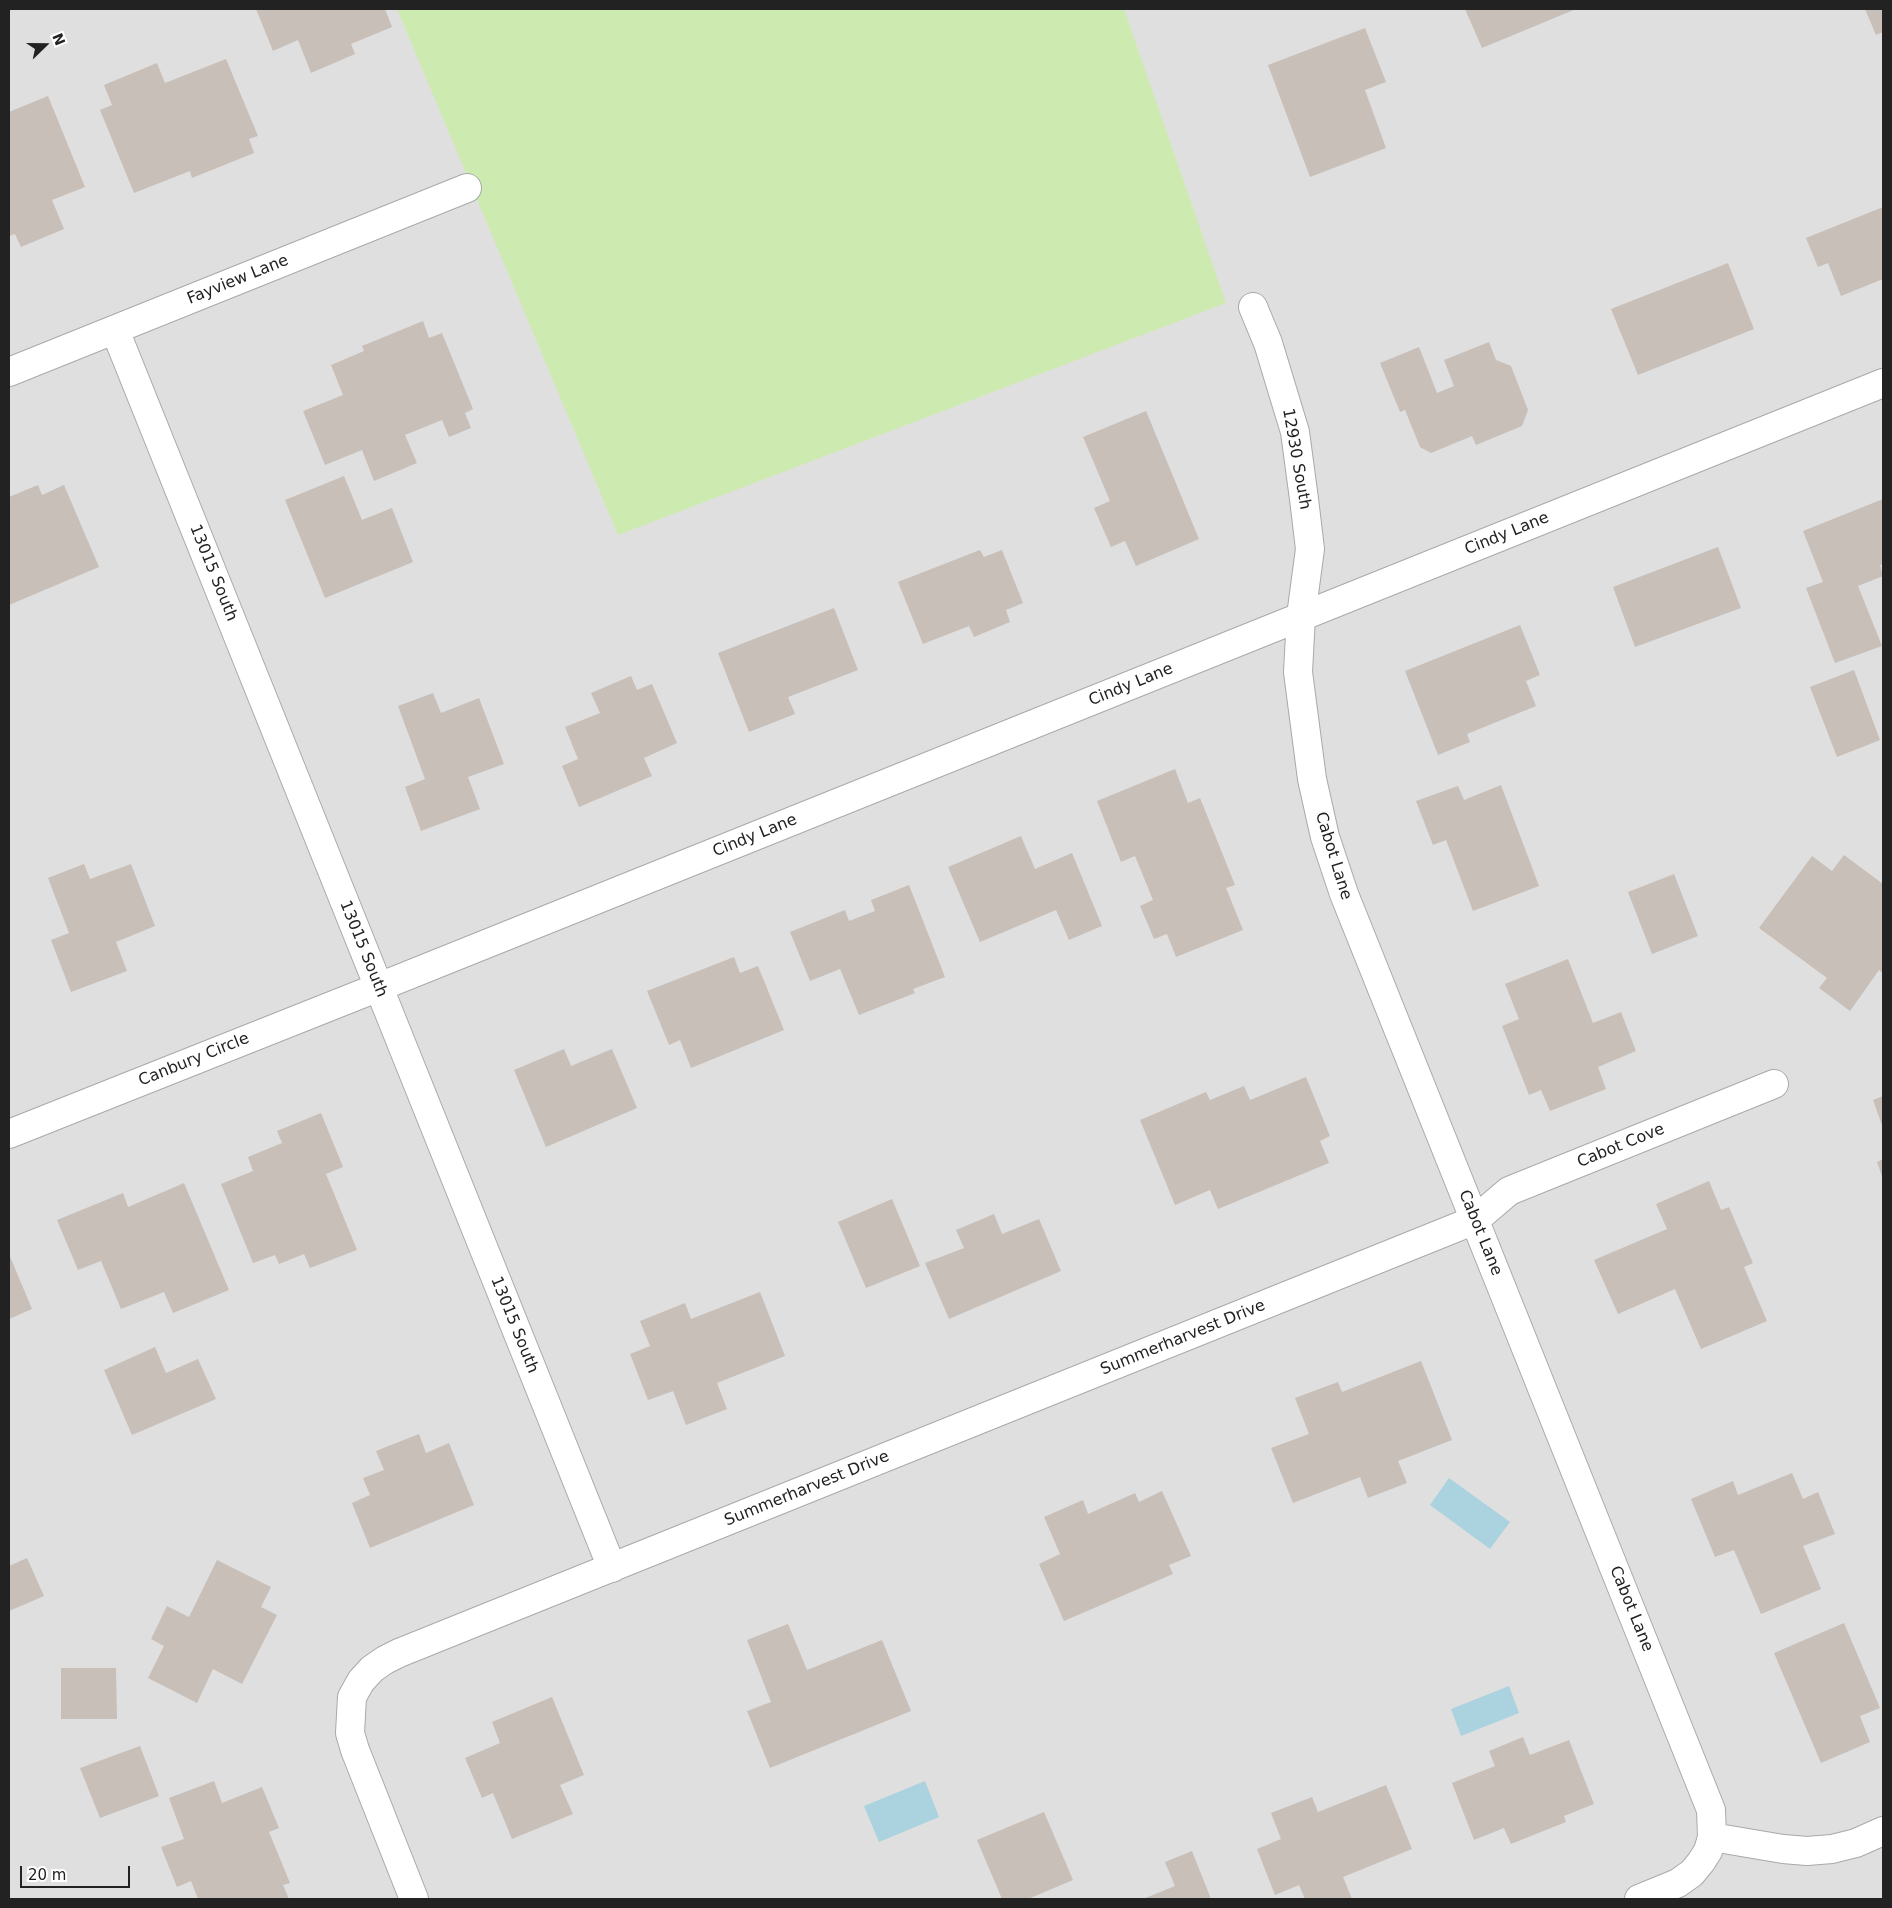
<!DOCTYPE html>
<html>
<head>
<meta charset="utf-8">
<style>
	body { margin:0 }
	#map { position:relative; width:1892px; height:1908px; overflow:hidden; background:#f2efe9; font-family:"DejaVu Sans",sans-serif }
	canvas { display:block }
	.frame { position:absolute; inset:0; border:10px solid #222; pointer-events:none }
	.north { position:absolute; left:20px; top:20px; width:50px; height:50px; -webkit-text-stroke:4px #fff; paint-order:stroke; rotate:68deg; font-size:14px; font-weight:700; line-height:20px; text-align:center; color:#222 }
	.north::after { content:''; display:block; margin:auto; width:18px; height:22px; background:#222; clip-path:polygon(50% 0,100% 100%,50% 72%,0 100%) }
	.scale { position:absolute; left:20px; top:1866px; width:110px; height:22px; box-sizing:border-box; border:2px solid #222; border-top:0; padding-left:6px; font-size:15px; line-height:18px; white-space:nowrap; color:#222; -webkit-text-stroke:4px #fff; paint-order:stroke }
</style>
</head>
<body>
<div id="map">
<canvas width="1892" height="1908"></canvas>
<div class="frame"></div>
<div class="north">N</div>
<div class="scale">20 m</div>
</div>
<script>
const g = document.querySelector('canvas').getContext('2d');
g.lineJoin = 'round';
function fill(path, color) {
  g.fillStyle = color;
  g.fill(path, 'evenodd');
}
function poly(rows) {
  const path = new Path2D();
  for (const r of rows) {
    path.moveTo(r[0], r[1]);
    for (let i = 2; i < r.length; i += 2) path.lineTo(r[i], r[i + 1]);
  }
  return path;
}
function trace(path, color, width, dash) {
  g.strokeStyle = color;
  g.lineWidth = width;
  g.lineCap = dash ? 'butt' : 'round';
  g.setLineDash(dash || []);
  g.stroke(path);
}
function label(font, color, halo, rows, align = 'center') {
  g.font = font + ' "DejaVu Sans",sans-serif';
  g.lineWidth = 4;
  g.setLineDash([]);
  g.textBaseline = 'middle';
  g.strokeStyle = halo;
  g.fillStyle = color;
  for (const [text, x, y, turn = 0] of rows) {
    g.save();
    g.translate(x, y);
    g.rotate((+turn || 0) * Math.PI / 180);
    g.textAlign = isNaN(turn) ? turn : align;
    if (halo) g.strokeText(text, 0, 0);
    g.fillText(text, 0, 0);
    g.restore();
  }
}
fill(poly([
	[9,9,1883,9,1883,1899,9,1899]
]), '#e0dfdf');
fill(poly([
	[397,9,1124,9,1226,303,618,535]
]), '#cdebb0');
fill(poly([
	[1449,1478,1510,1522,1490,1549,1430,1505],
	[1509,1686,1519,1713,1461,1736,1451,1709],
	[925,1781,939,1817,879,1842,864,1806]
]), '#aad3df');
fill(poly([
	[256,9,385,9,392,27,351,44,355,54,311,73,298,40,273,51],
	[1465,9,1576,9,1482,48],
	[1865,9,1883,9,1883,32,1876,35],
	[1365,28,1386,82,1365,90,1386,148,1310,177,1268,65],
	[226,59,258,136,249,139,254,153,192,178,190,171,134,193,100,110,112,105,104,85,157,63,165,83],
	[48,96,85,187,52,200,64,229,21,247,15,234,9,236,9,112],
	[1883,207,1883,279,1841,296,1828,263,1818,267,1806,238],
	[1728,263,1754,329,1638,375,1611,309],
	[423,321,429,338,442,333,473,409,465,413,471,428,449,437,442,420,405,435,417,463,374,481,362,450,325,465,303,411,343,395,331,365,364,351,362,346],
	[1489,342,1496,360,1511,366,1528,410,1522,426,1476,445,1472,436,1431,453,1420,447,1405,410,1400,412,1380,363,1419,347,1437,393,1454,386,1444,360],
	[1146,411,1199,539,1136,566,1125,541,1111,547,1094,508,1110,501,1083,437],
	[344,476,362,520,392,508,413,562,325,598,285,500],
	[38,485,42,495,64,485,99,567,9,605,9,497],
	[1883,499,1883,564,1880,565,1883,576,1858,586,1882,646,1835,663,1806,588,1823,582,1803,531],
	[1718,547,1741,608,1635,647,1613,587],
	[980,550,984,557,1002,550,1023,603,1006,610,1010,622,974,637,969,626,923,644,898,582],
	[834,608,858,670,788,697,795,714,749,732,718,653],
	[1520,625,1540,675,1526,681,1536,706,1467,734,1470,742,1438,755,1405,671],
	[1854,670,1880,740,1837,757,1810,687],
	[631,676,637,690,652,684,677,743,644,758,652,776,579,807,562,766,578,759,565,727,600,713,591,693],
	[433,693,441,713,479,698,504,764,468,777,480,809,421,831,405,787,425,779,398,706],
	[1175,769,1188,803,1200,798,1235,885,1226,888,1243,930,1176,957,1167,934,1154,939,1140,906,1153,900,1135,856,1121,862,1097,801],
	[1501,785,1539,886,1473,911,1446,840,1433,845,1416,801,1458,786,1464,800],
	[1021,836,1035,869,1072,853,1102,926,1069,940,1056,910,980,942,948,867],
	[1844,855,1883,884,1883,973,1879,970,1850,1011,1819,988,1827,978,1759,928,1812,856,1832,871],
	[84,864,90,879,131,864,155,926,116,942,127,971,71,992,51,940,69,933,48,878],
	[1674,874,1698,936,1652,954,1628,892],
	[909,885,945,977,913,989,915,993,859,1015,840,969,810,981,790,932,845,910,849,921,875,911,871,900],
	[734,957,740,973,758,966,784,1030,691,1068,680,1040,669,1045,647,991],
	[1568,959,1593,1023,1621,1012,1636,1051,1598,1067,1606,1089,1550,1111,1541,1090,1529,1095,1502,1026,1519,1019,1505,984],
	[564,1049,571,1066,612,1049,637,1108,546,1147,514,1070],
	[1306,1077,1330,1136,1320,1141,1329,1163,1218,1209,1210,1190,1175,1205,1140,1120,1206,1092,1210,1100,1244,1086,1250,1100],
	[1883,1096,1883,1128,1873,1100],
	[321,1113,343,1167,326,1174,357,1250,310,1268,304,1254,279,1264,275,1255,253,1263,221,1184,253,1171,248,1157,282,1143,277,1131],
	[1883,1159,1883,1179,1877,1162],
	[1709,1181,1721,1210,1729,1207,1753,1263,1744,1267,1767,1321,1701,1349,1675,1289,1618,1314,1594,1260,1667,1229,1656,1204],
	[184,1183,229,1290,173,1313,164,1292,121,1309,101,1261,78,1270,57,1220,123,1193,128,1207],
	[892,1199,920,1266,866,1288,838,1222],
	[994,1214,1002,1234,1039,1219,1061,1271,949,1319,925,1263,964,1248,956,1230],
	[9,1254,32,1309,9,1319],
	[760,1292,785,1356,717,1383,727,1409,686,1425,673,1391,648,1400,630,1354,650,1346,640,1321,685,1303,691,1319],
	[155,1347,166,1373,198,1359,216,1399,132,1435,104,1370],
	[1421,1361,1452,1440,1398,1461,1407,1483,1368,1498,1360,1477,1293,1503,1271,1448,1309,1434,1295,1398,1338,1382,1342,1392],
	[419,1434,426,1453,449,1443,474,1505,370,1548,352,1503,370,1495,363,1478,384,1470,376,1451],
	[1792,1473,1803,1499,1818,1492,1835,1534,1803,1546,1821,1589,1761,1614,1734,1550,1715,1557,1691,1499,1733,1481,1738,1495],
	[1162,1491,1191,1556,1169,1565,1173,1574,1064,1621,1039,1564,1060,1554,1044,1517,1083,1500,1088,1514,1135,1493,1139,1502],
	[27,1558,44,1596,9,1611,9,1566],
	[217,1560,271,1587,261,1607,277,1615,242,1684,213,1669,197,1703,148,1678,164,1646,151,1639,167,1606,189,1617],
	[1844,1623,1880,1708,1860,1716,1870,1742,1821,1763,1774,1653],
	[788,1624,807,1670,882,1640,911,1711,770,1768,747,1711,771,1702,747,1640],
	[61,1668,116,1668,117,1719,61,1719],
	[552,1697,584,1775,560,1785,573,1814,512,1839,493,1793,482,1798,465,1758,500,1743,492,1722],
	[1523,1737,1530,1755,1569,1740,1594,1804,1564,1816,1566,1822,1511,1844,1504,1828,1474,1840,1452,1783,1495,1766,1489,1751],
	[140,1746,159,1796,100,1818,80,1768],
	[214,1781,222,1803,262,1787,279,1828,269,1832,290,1883,283,1885,289,1899,198,1899,191,1881,177,1887,161,1847,184,1839,169,1798],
	[1386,1785,1412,1849,1343,1877,1352,1899,1305,1899,1299,1885,1275,1895,1257,1849,1281,1839,1271,1813,1312,1797,1318,1812],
	[1044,1812,1073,1880,1028,1899,1002,1899,977,1840],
	[1192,1851,1211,1899,1143,1899,1175,1886,1165,1862]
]), '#c7bfb8');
const street = poly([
	[1253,307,1268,343,1295,432,1304,499,1310,549,1301,616,1298,672,1312,779,1325,837,1344,894,1711,1810,1712,1837,1708,1851,1701,1862,1692,1873,1678,1883,1639,1899],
	[115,330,612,1568],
	[9,372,467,188],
	[9,1134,379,987,1883,383],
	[1712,1837,1783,1849,1807,1851,1832,1849,1856,1843,1883,1831],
	[414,1899,355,1750,350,1733,352,1697,361,1681,372,1669,385,1660,399,1653,1475,1220,1509,1191,1774,1084]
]);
trace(street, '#a9a9a9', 30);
trace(street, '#fff', 28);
label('16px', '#222', '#fff', [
	["Fayview Lane",238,280,-22],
	["12930 South",1296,459,80],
	["Cindy Lane",1507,534,-22],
	["13015 South",213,573,68],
	["Cindy Lane",1131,685,-22],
	["Cindy Lane",755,836,-22],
	["Cabot Lane",1333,856,73],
	["13015 South",363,949,68],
	["Canbury Circle",194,1060,-22],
	["Cabot Cove",1621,1146,-22],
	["Cabot Lane",1480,1233,68],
	["13015 South",514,1325,68],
	["Summerharvest Drive",1183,1338,-22],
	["Summerharvest Drive",807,1489,-22],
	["Cabot Lane",1631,1609,68]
]);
</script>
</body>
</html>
